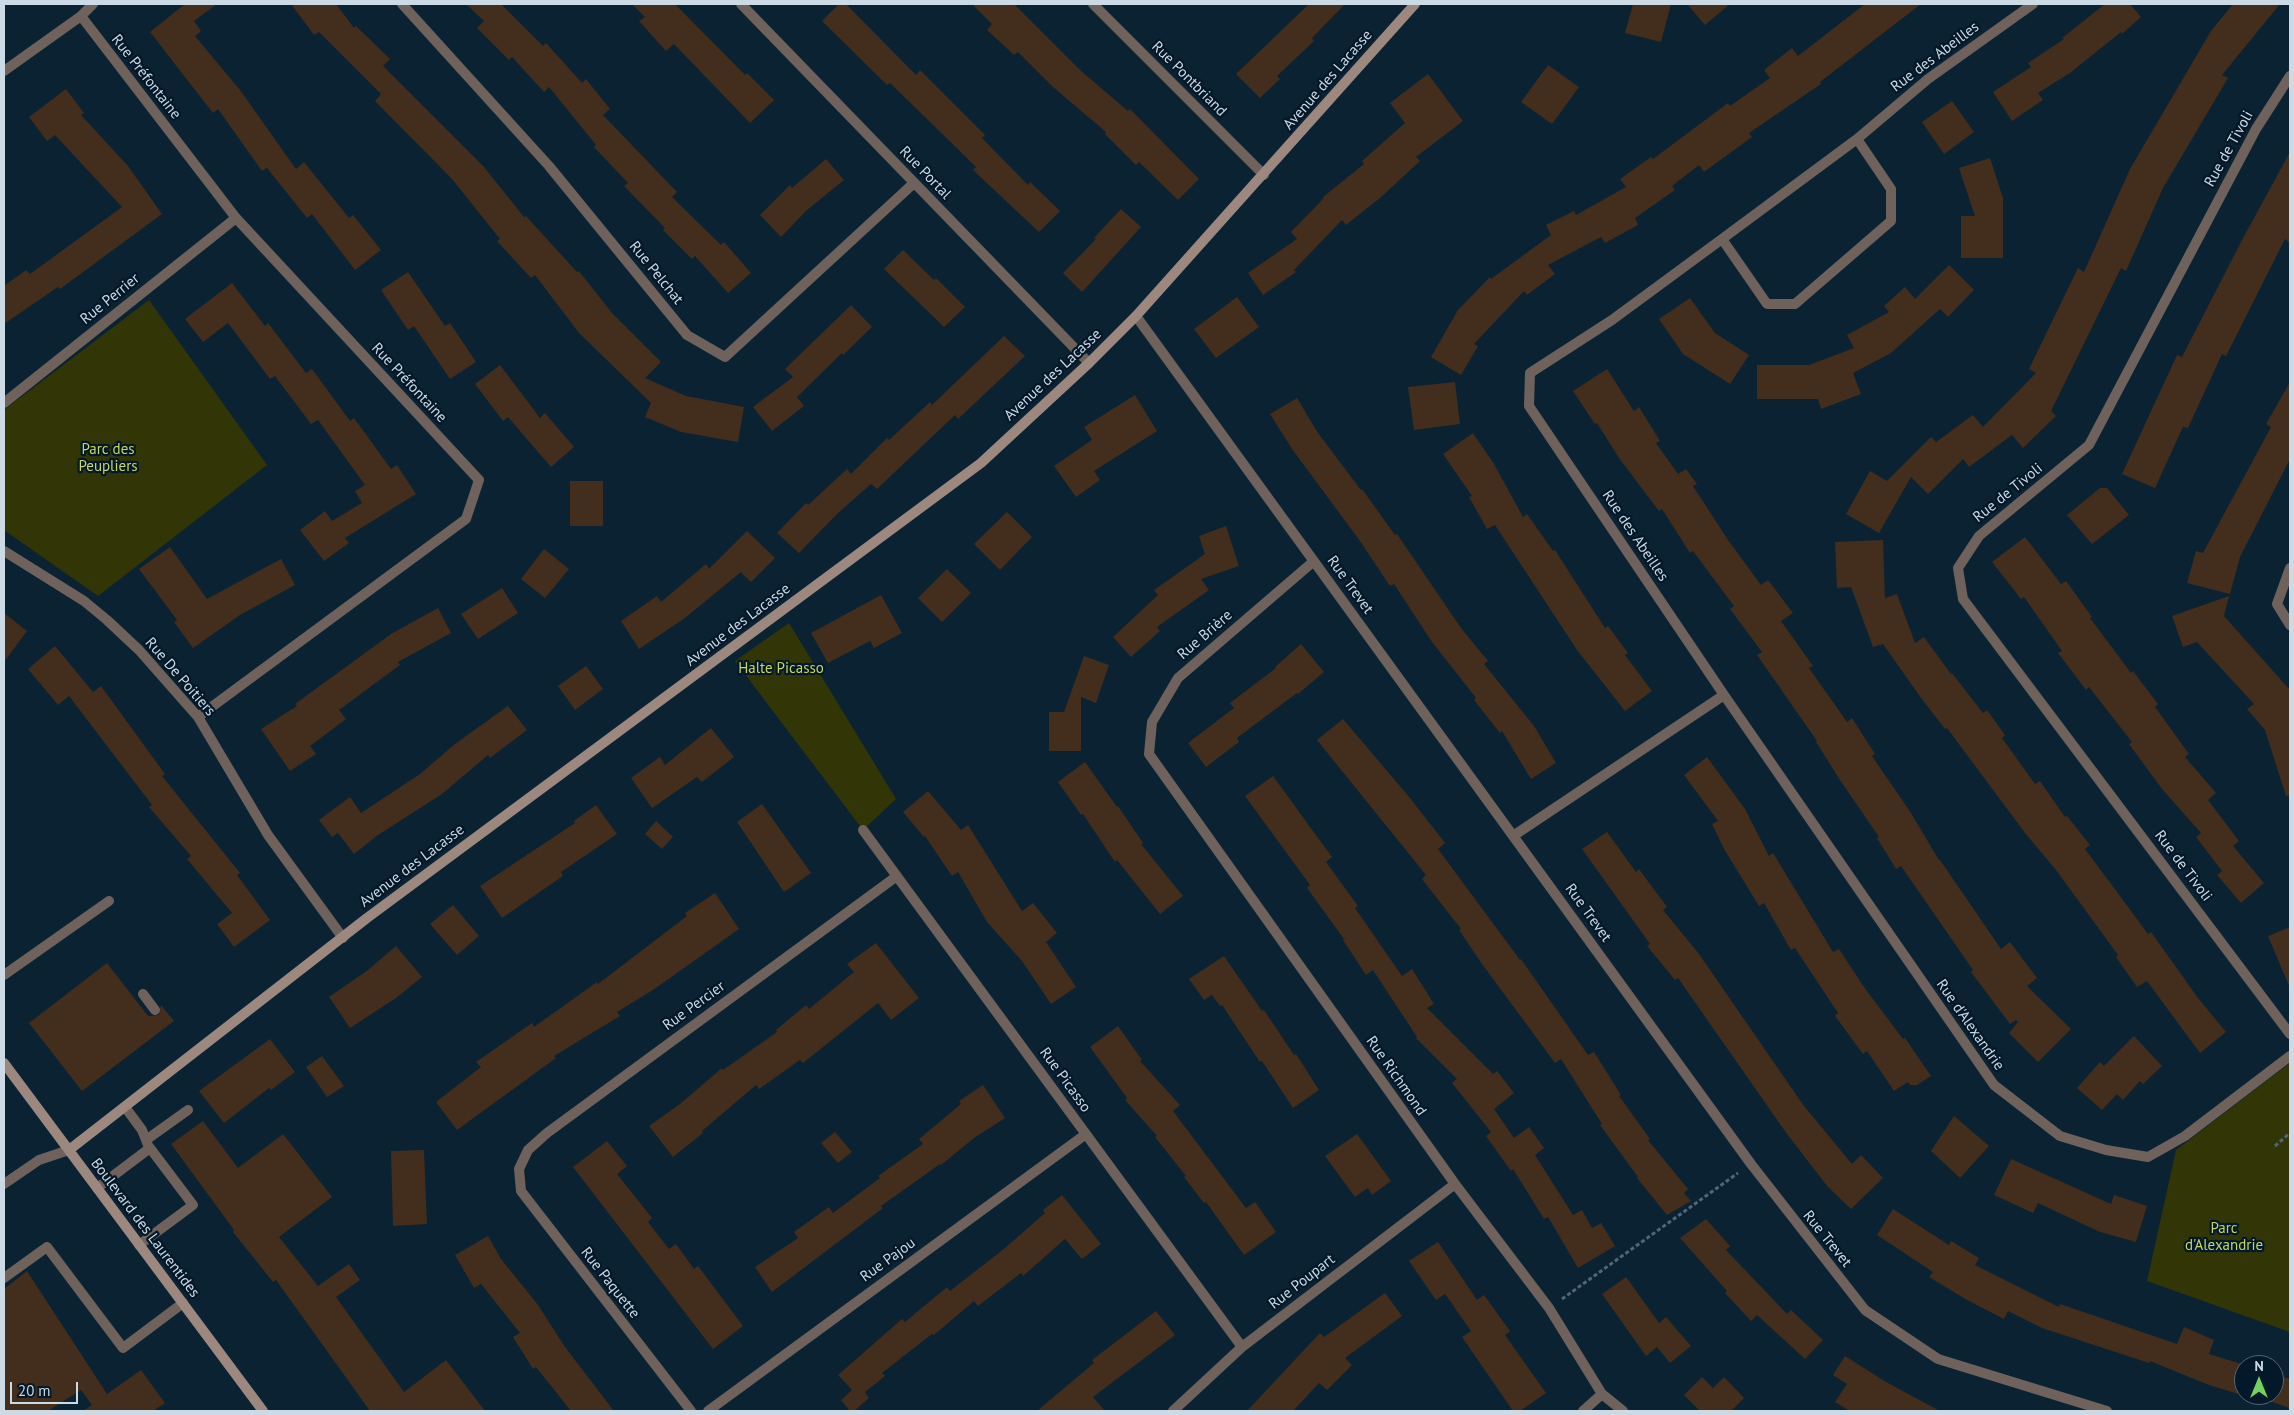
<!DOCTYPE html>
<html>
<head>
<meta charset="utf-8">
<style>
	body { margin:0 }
	#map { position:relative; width:2294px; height:1415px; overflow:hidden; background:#0b2232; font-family:"PT Sans",sans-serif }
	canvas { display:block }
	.frame { position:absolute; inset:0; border:5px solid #ccdae5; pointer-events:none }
	.north { position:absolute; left:2234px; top:1355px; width:50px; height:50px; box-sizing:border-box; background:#031828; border:1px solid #536674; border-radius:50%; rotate:0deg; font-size:14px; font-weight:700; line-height:20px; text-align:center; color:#ccdae5 }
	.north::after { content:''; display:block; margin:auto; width:18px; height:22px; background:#72d25e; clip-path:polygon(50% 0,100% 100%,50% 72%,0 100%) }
	.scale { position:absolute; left:10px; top:1382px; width:68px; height:22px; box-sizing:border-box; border:2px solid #ccdae5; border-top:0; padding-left:6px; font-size:15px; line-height:18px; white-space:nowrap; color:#ccdae5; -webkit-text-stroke:4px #031828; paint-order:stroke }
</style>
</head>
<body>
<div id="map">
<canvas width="2294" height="1415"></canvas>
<div class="frame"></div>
<div class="north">N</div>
<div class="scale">20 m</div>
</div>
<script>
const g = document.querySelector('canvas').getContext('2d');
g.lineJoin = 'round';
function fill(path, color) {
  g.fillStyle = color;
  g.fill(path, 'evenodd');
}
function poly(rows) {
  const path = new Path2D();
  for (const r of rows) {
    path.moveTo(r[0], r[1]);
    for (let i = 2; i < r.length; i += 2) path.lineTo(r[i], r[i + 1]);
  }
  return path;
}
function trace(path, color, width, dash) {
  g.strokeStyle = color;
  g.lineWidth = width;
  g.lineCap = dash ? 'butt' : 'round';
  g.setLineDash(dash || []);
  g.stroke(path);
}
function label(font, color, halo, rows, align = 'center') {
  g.font = font + ' "PT Sans",sans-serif';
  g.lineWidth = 4.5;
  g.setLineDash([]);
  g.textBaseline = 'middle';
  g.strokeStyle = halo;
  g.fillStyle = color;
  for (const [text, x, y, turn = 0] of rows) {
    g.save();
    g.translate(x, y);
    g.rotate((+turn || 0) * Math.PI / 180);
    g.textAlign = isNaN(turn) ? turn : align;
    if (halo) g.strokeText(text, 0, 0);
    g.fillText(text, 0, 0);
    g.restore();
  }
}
fill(poly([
	[149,300,267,465,98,596,4,530,4,410],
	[789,623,896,799,863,830,735,661],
	[2290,1063,2290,1332,2147,1281,2176,1150]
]), '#323607');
fill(poly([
	[185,4,217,4,194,21,201,31,195,36,240,90,296,169,304,162,349,218,353,215,381,250,355,270,312,214,307,218,267,168,262,171,218,109,213,113,150,32],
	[291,4,336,4,354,28,356,26,390,59,383,66,484,167,524,217,526,216,577,272,579,271,612,313,661,362,645,378,686,396,744,407,738,442,681,432,645,417,651,403,579,333,535,275,531,278,497,241,500,239,452,179,375,101,381,94,319,32,314,35],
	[466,4,501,4,543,46,546,43,582,83,586,79,610,109,603,115,677,192,672,197,721,245,724,242,751,273,728,293,695,256,692,259,663,230,665,228,624,186,628,183,594,147,596,145,549,87,544,92,512,57,509,60,477,28,484,21],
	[632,4,675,4,745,75,747,73,774,100,750,123,674,44,666,51,639,21,645,17],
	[839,4,846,4,916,75,920,70,985,135,982,138,1028,185,1030,182,1060,211,1039,232,973,170,976,167,929,121,890,83,887,85,822,21],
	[972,4,1014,4,1080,70,1128,111,1130,109,1199,179,1178,200,1139,162,1136,165,1105,134,1106,132,1053,87,1018,52,1014,55,987,30,992,24],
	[1309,4,1345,4,1312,38,1314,41,1277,76,1280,79,1260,98,1236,74],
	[1633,4,1671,4,1661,42,1625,33],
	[1687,4,1730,4,1705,25],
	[1865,4,1921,4,1820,82,1821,84,1749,133,1752,137,1704,172,1699,165,1672,186,1675,190,1635,218,1638,225,1605,243,1601,237,1548,265,1555,274,1527,295,1524,291,1474,344,1478,346,1461,375,1431,357,1458,310,1490,277,1491,279,1551,235,1546,225,1574,211,1576,215,1626,187,1620,179,1651,157,1653,159,1728,103,1730,106,1770,78,1764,70,1792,48,1798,56],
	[2105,4,2130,4,2141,17,2122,34,2121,32,2070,73,2038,93,2043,100,2012,121,1993,92,2031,67,2028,63,2064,39,2062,38],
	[2233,4,2280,4,2222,75,2228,78,2163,188,2126,271,2121,268,2051,411,2056,416,2023,448,2012,435,1969,467,1963,459,1928,494,1911,477,1879,533,1846,514,1870,471,1887,481,1931,437,1936,442,1973,415,1983,427,2036,373,2029,369,2078,268,2084,272,2130,169,2211,31],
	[1548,65,1579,87,1552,124,1521,102],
	[1428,74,1463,121,1416,157,1420,161,1380,198,1346,225,1342,220,1294,270,1296,272,1263,295,1248,273,1297,239,1291,232,1324,198,1323,197,1364,164,1362,161,1405,123,1390,103],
	[66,89,84,113,81,115,128,166,162,214,60,289,58,287,4,324,4,286,26,270,30,274,122,207,55,135,47,141,29,117],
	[1952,101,1974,132,1944,154,1922,122],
	[2290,152,2290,243,2285,239,2226,356,2222,354,2188,428,2183,427,2155,488,2122,474,2177,355,2182,357,2242,240],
	[1990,158,2003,198,2003,258,1961,258,1961,216,1975,216,1959,168],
	[826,159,844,180,807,210,781,237,760,215,790,185,792,188],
	[1121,209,1141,227,1082,292,1063,273,1096,239,1094,238],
	[903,250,934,280,936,278,965,307,944,327,884,269],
	[1949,265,1974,290,1948,317,1940,309,1891,353,1853,373,1861,394,1821,409,1818,399,1757,399,1757,365,1809,365,1854,348,1847,335,1889,312,1884,306,1905,287,1915,299],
	[408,272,445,326,450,323,476,362,450,379,414,326,408,330,381,290],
	[232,283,265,326,268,323,306,373,312,369,350,421,354,418,391,469,397,465,416,494,345,538,349,543,324,561,300,530,325,511,332,521,362,503,355,491,365,485,318,420,311,424,275,376,270,379,228,323,203,342,185,319],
	[1237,297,1259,327,1216,358,1194,329],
	[1690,298,1715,333,1749,355,1730,384,1683,354,1659,319],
	[851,305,872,327,843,355,842,353,797,397,804,406,772,431,753,407,793,377,785,369],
	[1004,336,1025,356,958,419,955,415,877,489,871,484,838,513,799,553,777,533,806,503,808,505,847,469,851,474,887,438,889,440,930,402,932,405],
	[500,365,540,418,545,413,574,447,551,467,508,417,503,421,475,384],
	[1607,369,1634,411,1639,407,1660,441,1656,443,1678,474,1686,469,1697,484,1693,486,1728,540,1761,585,1768,580,1793,613,1781,621,1813,666,1809,668,1847,722,1852,718,1875,754,1872,756,1911,813,1939,860,1940,860,2001,949,2010,942,2037,978,2027,986,2071,1029,2038,1062,2009,1033,2018,1022,2016,1020,2010,1024,1971,972,1973,970,1901,866,1896,869,1877,838,1879,837,1840,780,1816,742,1817,741,1757,655,1762,652,1730,609,1734,606,1693,551,1690,553,1662,509,1659,511,1619,458,1597,423,1595,424,1573,391],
	[1455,382,1460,424,1414,430,1408,387],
	[2290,382,2290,459,2240,557,2230,594,2187,583,2196,551,2203,553,2271,427,2266,424],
	[1135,395,1157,431,1094,471,1100,480,1076,497,1054,466,1092,440,1084,427],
	[1297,398,1318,433,1361,490,1362,489,1395,535,1397,534,1461,628,1488,661,1484,664,1534,726,1556,763,1531,779,1502,731,1500,733,1474,700,1476,698,1432,642,1394,584,1390,586,1360,541,1292,449,1270,414],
	[1473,433,1494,464,1523,517,1527,514,1553,551,1555,550,1605,628,1608,626,1628,653,1625,655,1652,691,1625,711,1577,650,1495,525,1487,529,1469,497,1472,496,1443,454],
	[570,481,603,481,603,526,570,526],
	[2100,488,2107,488,2129,515,2092,544,2067,515],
	[1007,512,1032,537,1000,570,974,544],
	[1226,526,1239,566,1201,579,1209,590,1157,627,1160,631,1131,657,1113,637,1158,595,1154,590,1205,554,1199,536],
	[747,531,775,558,751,582,741,572,685,618,639,649,621,621,657,596,661,602,706,564,709,569],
	[2025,537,2061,584,2066,581,2092,617,2090,618,2131,673,2133,671,2158,704,2155,707,2189,754,2185,757,2216,793,2208,800,2239,841,2233,846,2264,883,2241,903,2217,875,2222,871,2196,837,2201,833,2162,789,2129,744,2132,742,2089,687,2086,690,2058,653,2062,651,2024,597,2021,599,1992,562],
	[1883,540,1885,598,1897,594,1915,643,1924,637,1951,674,1952,673,1983,713,1987,710,2005,735,2002,738,2035,784,2040,781,2065,817,2067,816,2090,845,2085,849,2120,896,2148,934,2151,932,2198,998,2226,1032,2200,1053,2147,981,2137,987,2116,957,2118,955,2056,870,2025,833,1947,728,1945,729,1921,698,1883,644,1873,647,1851,587,1837,588,1835,542],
	[170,547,207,599,281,559,295,585,240,615,193,648,174,622,177,620,139,569],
	[544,549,569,569,545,598,521,579],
	[947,569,971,593,942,622,918,598],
	[502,588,518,613,478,639,461,614],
	[881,595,902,633,874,648,870,641,828,663,811,633],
	[2229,596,2224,616,2290,690,2290,795,2286,796,2265,730,2247,709,2254,704,2197,642,2183,647,2172,616],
	[438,608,451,633,398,662,400,665,339,710,346,719,310,746,316,754,290,771,261,729,297,706,295,704,391,634],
	[4,613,27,631,4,662],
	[1301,644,1324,672,1298,694,1297,693,1237,738,1239,742,1206,767,1188,743,1234,708,1230,703,1276,668,1275,667],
	[55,646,93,692,101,686,165,774,162,776,240,873,237,875,270,920,234,947,217,924,232,913,187,859,191,856,149,807,152,805,69,696,58,705,28,669],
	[1084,656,1109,665,1096,703,1081,697,1081,751,1049,751,1049,712,1064,712],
	[586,666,603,689,575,710,558,686],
	[508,706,527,730,490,758,488,755,442,794,378,835,354,854,338,833,332,837,319,820,350,797,361,813,420,774,455,744],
	[1343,719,1410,798,1445,843,1438,849,1520,960,1521,959,1588,1055,1594,1052,1621,1095,1619,1096,1650,1139,1648,1140,1688,1189,1684,1193,1691,1201,1667,1215,1637,1178,1638,1177,1600,1125,1602,1124,1561,1059,1555,1063,1482,964,1459,930,1461,929,1422,879,1426,875,1317,740],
	[711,728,734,757,702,782,697,777,652,808,631,778,660,757,665,765],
	[1707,757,1745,809,1769,856,1773,853,1833,952,1839,949,1864,987,1903,1039,1905,1038,1931,1076,1917,1085,1910,1085,1908,1082,1894,1091,1867,1051,1863,1054,1835,1016,1838,1013,1795,948,1791,950,1764,903,1759,906,1724,849,1712,824,1718,821,1684,775],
	[1085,762,1117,807,1118,806,1143,843,1141,844,1183,896,1160,914,1117,860,1115,862,1083,814,1081,815,1058,782],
	[1273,776,1332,857,1326,862,1358,906,1355,908,1402,976,1412,969,1434,1004,1427,1008,1493,1074,1497,1071,1514,1093,1494,1109,1514,1138,1529,1127,1544,1148,1535,1155,1573,1215,1582,1210,1592,1228,1601,1223,1615,1246,1578,1268,1548,1217,1544,1219,1513,1169,1511,1171,1486,1136,1491,1132,1452,1083,1457,1079,1416,1038,1417,1037,1373,970,1366,975,1343,940,1344,939,1307,888,1310,885,1245,796],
	[928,791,961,830,968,825,1022,911,1033,903,1057,933,1046,942,1076,987,1051,1004,1022,961,987,922,958,872,952,876,925,836,924,837,903,812],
	[762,804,811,873,784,892,737,822],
	[596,805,617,834,561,872,563,876,502,918,480,886,575,823,574,821],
	[656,821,673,837,662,849,645,834],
	[1607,832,1636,872,1639,869,1667,907,1663,910,1699,954,1804,1106,1852,1164,1861,1155,1883,1178,1851,1209,1828,1187,1787,1134,1678,978,1675,980,1647,946,1650,944,1582,849],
	[715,893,739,929,653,990,617,1012,620,1016,554,1056,556,1058,457,1130,436,1102,481,1067,476,1062,532,1023,534,1027,597,982,598,984,687,916,685,913],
	[453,905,479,936,457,955,430,924],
	[2290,927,2290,988,2268,936],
	[876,943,919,998,891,1020,878,1003,803,1063,800,1060,759,1089,756,1085,702,1131,703,1133,673,1157,649,1126,680,1104,722,1068,723,1070,777,1032,776,1030,806,1005,809,1009,854,972,847,964],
	[396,946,422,977,396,998,350,1028,329,997,368,970],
	[1224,956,1262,1011,1264,1010,1294,1055,1296,1054,1319,1090,1293,1108,1262,1061,1260,1062,1222,1005,1220,1006,1212,995,1204,1000,1189,979],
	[107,963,148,1016,159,1015,161,1005,174,1021,82,1091,29,1023],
	[1118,1026,1142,1060,1140,1061,1180,1105,1173,1111,1246,1208,1255,1202,1276,1232,1244,1255,1206,1202,1204,1203,1184,1177,1186,1176,1155,1137,1157,1136,1125,1100,1127,1098,1090,1047],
	[2134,1036,2162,1066,2143,1084,2140,1081,2123,1100,2117,1094,2102,1110,2077,1088,2100,1062,2104,1066],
	[270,1039,295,1072,271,1090,269,1088,224,1123,199,1091],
	[322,1056,344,1086,327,1097,306,1067],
	[983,1085,1005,1118,974,1138,941,1165,940,1164,881,1206,883,1208,772,1292,755,1267,798,1238,794,1232,829,1207,833,1213,880,1178,878,1176,923,1144,919,1139,961,1104,959,1101],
	[1954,1116,1989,1146,1960,1178,1931,1151],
	[203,1121,238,1168,283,1134,332,1197,279,1237,318,1286,349,1264,360,1280,336,1297,404,1392,446,1360,485,1411,370,1411,276,1280,273,1282,233,1232,234,1230,171,1144],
	[835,1132,852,1152,838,1163,821,1143],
	[1357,1134,1391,1181,1372,1195,1368,1188,1355,1197,1325,1156],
	[607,1141,627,1166,617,1174,652,1218,648,1222,669,1249,676,1244,694,1269,698,1266,743,1326,713,1349,573,1167],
	[424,1150,427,1224,393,1226,391,1151],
	[2011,1159,2111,1204,2114,1195,2147,1206,2136,1242,2100,1232,2038,1203,2033,1213,1994,1195],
	[1062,1195,1101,1244,1082,1259,1065,1239,1023,1276,1021,1273,978,1306,974,1301,934,1335,932,1334,882,1373,885,1376,865,1392,869,1398,854,1411,850,1411,841,1400,852,1390,838,1375,902,1319,905,1322,947,1287,950,1291,1005,1248,1045,1213,1043,1210],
	[1893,1209,1949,1245,1951,1241,1979,1258,1975,1265,2059,1307,2060,1304,2177,1344,2184,1327,2214,1340,2209,1354,2245,1365,2244,1395,2274,1395,2274,1374,2290,1379,2290,1408,2269,1401,2268,1403,2209,1385,2150,1361,2149,1363,2042,1328,2008,1311,2004,1319,1967,1300,1929,1277,1933,1272,1877,1235],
	[1706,1219,1730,1246,1726,1250,1787,1314,1791,1310,1823,1340,1805,1359,1757,1315,1751,1321,1725,1293,1727,1291,1680,1238],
	[488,1236,501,1259,538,1305,565,1347,614,1411,571,1411,536,1367,533,1369,513,1337,520,1333,481,1284,474,1288,455,1255],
	[1438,1242,1477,1300,1484,1295,1510,1331,1505,1335,1546,1393,1520,1411,1513,1411,1462,1337,1471,1331,1445,1294,1436,1300,1409,1261],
	[27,1271,107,1394,141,1370,165,1403,153,1411,83,1411,92,1405,81,1390,48,1411,4,1411,4,1289],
	[1626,1277,1659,1323,1666,1317,1691,1346,1670,1363,1657,1347,1646,1356,1602,1294],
	[1385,1293,1402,1316,1345,1358,1352,1365,1327,1390,1319,1383,1293,1411,1247,1411,1320,1333,1324,1337],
	[1156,1311,1175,1335,1093,1397,1105,1411,1037,1411,1094,1363,1092,1360],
	[1845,1356,1886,1382,1940,1411,1850,1411,1835,1402,1847,1384,1833,1375],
	[1702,1377,1713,1388,1724,1377,1744,1398,1731,1411,1700,1411,1684,1395]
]), '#432d1d');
trace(poly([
	[2275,1146,2290,1133],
	[1562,1299,1738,1173]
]), '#536675', 3, [4, 2.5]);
trace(poly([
	[4,975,109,901],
	[143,994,155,1010],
	[125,1107,142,1130,148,1145],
	[146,1140,188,1110],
	[97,1188,150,1148,193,1205,139,1245],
	[4,1278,47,1247,123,1348,183,1303]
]), '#6f625d', 10);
trace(poly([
	[402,4,549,166,687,335,725,357,914,183],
	[741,4,1089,363],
	[1093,4,1264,175],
	[81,16,236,218,479,480,466,519,198,717],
	[4,71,81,16,93,4],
	[2290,76,2256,129,2089,445,1979,536,1958,568,1963,599,2290,1034],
	[1722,239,1767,304,1795,304,1891,221,1891,189,1857,139],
	[1136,316,1751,1164,1865,1310,1938,1359,2107,1411],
	[4,403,236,218],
	[4,551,84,601,107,620,139,650,198,717,268,835,343,938],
	[1314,561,1178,678,1152,722,1149,754,1455,1184,1549,1308,1602,1394,1623,1411],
	[2290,568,2277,604,2290,625],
	[1724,695,1994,1085,2060,1136,2106,1150,2148,1157,2185,1136,2290,1056],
	[863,830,1242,1347],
	[1513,836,1724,695,1529,406,1530,373,1612,320,1722,239,1857,139,1928,79,2033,4],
	[4,1184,39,1160,69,1150],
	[691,1411,521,1191,519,1169,528,1150,547,1133,897,876],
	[708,1411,1086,1134],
	[1173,1411,1242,1347,1455,1184],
	[1583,1411,1602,1394]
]), '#6f625d', 10);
trace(poly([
	[4,1063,263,1411],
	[69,1150,367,918,981,463,1089,363,1136,316,1415,4]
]), '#9c887f', 10);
label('15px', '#ccdae5', '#031828', [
	["Rue des Abeilles",1935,57,-37],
	["Rue Préfontaine",146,77,52],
	["Rue Pontbriand",1189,79,45],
	["Avenue des Lacasse",1328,80,-49],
	["Rue de Tivoli",2229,149,-61],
	["Rue Portal",925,173,46],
	["Rue Pelchat",656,273,51],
	["Rue Perrier",110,299,-39],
	["Avenue des Lacasse",1053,375,-43],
	["Rue Préfontaine",409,383,47],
	["Rue de Tivoli",2008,493,-39],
	["Rue des Abeilles",1635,536,56],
	["Rue Trevet",1350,585,54],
	["Avenue des Lacasse",738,625,-37],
	["Rue Brière",1205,635,-41],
	["Rue De Poitiers",180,677,49],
	["Avenue des Lacasse",412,866,-37],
	["Rue de Tivoli",2183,866,53],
	["Rue Trevet",1588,913,54],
	["Rue Percier",694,1006,-36],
	["Rue d'Alexandrie",1970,1025,55],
	["Rue Richmond",1396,1076,55],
	["Rue Picasso",1065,1080,54],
	["Boulevard des Laurentides",145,1228,53],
	["Rue Trevet",1827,1239,51],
	["Rue Pajou",888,1260,-36],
	["Rue Poupart",1302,1282,-38],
	["Rue Paquette",610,1283,52]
]);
label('15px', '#c8d55f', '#031828', [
	["Parc des",108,450],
	["Peupliers",108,467],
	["Halte Picasso",781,669],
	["Parc",2224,1229],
	["d'Alexandrie",2224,1246]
]);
</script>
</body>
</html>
